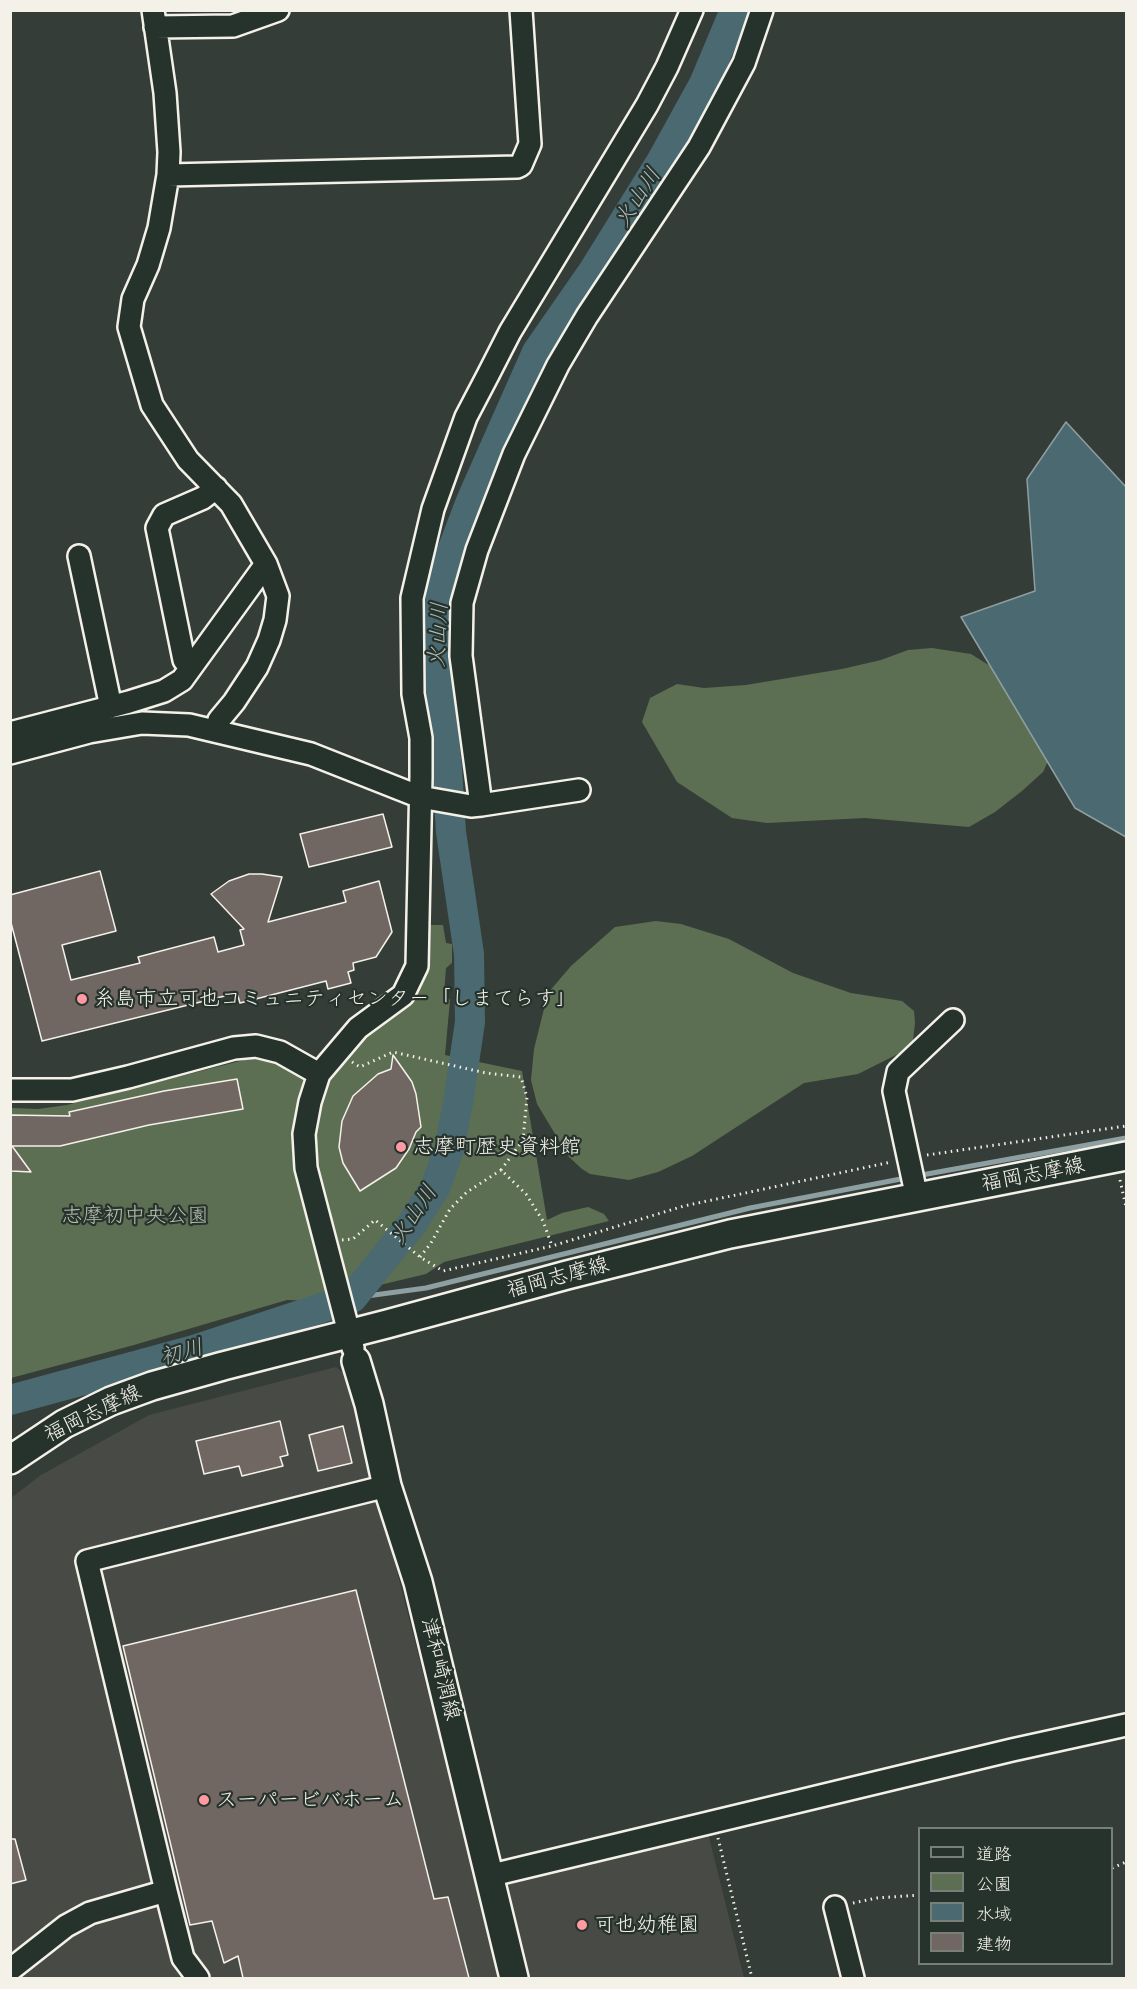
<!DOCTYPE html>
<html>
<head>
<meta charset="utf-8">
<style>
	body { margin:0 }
	#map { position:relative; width:1137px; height:1989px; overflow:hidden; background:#353d38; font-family:"Patrick Hand","Klee One",sans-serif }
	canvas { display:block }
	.frame { position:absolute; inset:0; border:12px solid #f4f1e8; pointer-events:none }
	.legend { position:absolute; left:918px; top:1827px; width:195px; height:138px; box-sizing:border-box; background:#26332d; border:2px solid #787f78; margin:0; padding:8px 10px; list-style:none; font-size:18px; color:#f4f1e8 }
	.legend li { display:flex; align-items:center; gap:12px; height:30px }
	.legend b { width:30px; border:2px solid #787f78 }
</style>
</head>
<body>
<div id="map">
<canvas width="1137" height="1989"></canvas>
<div class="frame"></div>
<ul class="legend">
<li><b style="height:8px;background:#26332d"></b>道路</li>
<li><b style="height:16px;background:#5d6f52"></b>公園</li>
<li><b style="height:16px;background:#4a6971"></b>水域</li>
<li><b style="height:16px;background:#706762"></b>建物</li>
</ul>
</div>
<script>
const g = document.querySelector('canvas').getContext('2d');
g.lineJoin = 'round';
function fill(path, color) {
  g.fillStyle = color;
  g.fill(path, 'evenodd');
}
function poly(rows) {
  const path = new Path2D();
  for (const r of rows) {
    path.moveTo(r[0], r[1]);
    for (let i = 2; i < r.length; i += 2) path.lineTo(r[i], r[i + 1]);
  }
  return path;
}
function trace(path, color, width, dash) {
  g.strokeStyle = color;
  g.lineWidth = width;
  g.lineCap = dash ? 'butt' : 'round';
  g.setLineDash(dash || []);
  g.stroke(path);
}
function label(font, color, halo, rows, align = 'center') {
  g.font = font + ' "Patrick Hand","Klee One",sans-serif';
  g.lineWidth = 4.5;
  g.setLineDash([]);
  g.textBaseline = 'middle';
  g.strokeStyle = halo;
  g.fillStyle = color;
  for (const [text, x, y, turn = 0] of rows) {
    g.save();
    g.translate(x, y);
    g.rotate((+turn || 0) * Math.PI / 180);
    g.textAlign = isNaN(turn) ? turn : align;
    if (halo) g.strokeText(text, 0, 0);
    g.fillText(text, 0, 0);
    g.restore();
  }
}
fill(poly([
	[336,1367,347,1376,501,1978,11,1978,11,1498,41,1475,149,1415],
	[708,1833,744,1978,525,1978,501,1882]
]), '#474a45');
fill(poly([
	[932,648,971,654,995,669,1051,755,1043,772,1022,791,995,812,969,827,865,818,767,823,732,818,677,782,642,722,650,698,677,684,704,688,746,685,842,669,881,660,908,650],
	[656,921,681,924,729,939,793,973,851,993,902,1001,914,1011,915,1023,913,1041,902,1052,858,1074,804,1083,692,1156,658,1172,629,1180,590,1174,582,1169,569,1157,537,1104,531,1080,534,1049,548,993,571,966,615,927],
	[429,925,443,925,446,943,452,944,452,963,446,968,444,994,450,1000,445,1055,522,1071,547,1220,562,1213,588,1207,604,1214,609,1221,444,1262,426,1274,313,1301,287,1300,134,1345,11,1378,11,1108,38,1109,67,1105,244,1060,264,1057,334,1064,422,976]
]), '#5d6f52');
const water = poly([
	[1066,422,1126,487,1126,837,1075,808,961,617,1035,591,1027,479,1066,422]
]);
fill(water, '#4a6971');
trace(water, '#8e9fa1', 1.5);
trace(poly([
	[916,1176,1126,1138],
	[352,1298,426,1288,750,1208,906,1178]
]), '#8e9fa1', 5);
trace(poly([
	[10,1400,194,1350,352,1298,412,1224,435,1188,449,1149,458,1103,470,1022,469,954,451,832,447,768,434,647,444,572,471,501,537,352,594,270,661,162,704,84,735,10]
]), '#4a6971', 30);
const building = poly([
	[383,814,392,847,309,867,300,834,383,814],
	[100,871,116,931,62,945,71,980,140,963,138,957,214,937,218,952,244,945,240,930,244,929,211,894,229,881,249,874,262,874,282,877,268,922,346,902,343,891,379,881,392,932,376,957,353,963,354,970,348,972,351,983,328,989,326,981,240,1003,237,993,42,1041,10,919,10,895,100,871],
	[393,1055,412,1082,416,1094,421,1127,416,1132,409,1149,396,1168,360,1191,343,1163,339,1147,342,1121,353,1096,378,1074,391,1069,393,1055],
	[237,1079,243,1109,149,1125,60,1146,12,1146,31,1172,11,1171,10,1115,70,1116,69,1112,164,1091,237,1079],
	[280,1421,288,1455,280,1457,283,1466,242,1476,239,1466,204,1474,196,1441,280,1421],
	[343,1426,352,1463,318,1471,309,1435,343,1426],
	[356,1590,434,1899,448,1897,469,1978,243,1978,238,1956,224,1963,212,1921,190,1925,123,1646,356,1590],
	[10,1839,15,1839,26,1880,10,1884,10,1839]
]);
fill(building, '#706762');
trace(building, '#f4f1e8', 1.5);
const minor = poly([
	[153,10,165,93,169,152,168,175,159,228,148,265,133,299,129,327,152,405,188,460,231,504,266,564,278,596,275,620,269,640,257,667,234,702,219,720,217,731],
	[155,27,233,26,278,10],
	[168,175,517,167,521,165,530,144,521,10],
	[79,556,111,707],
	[190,668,184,660,157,528,164,515,203,498,216,488],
	[10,733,129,702,164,691,182,680,266,564],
	[10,753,89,732,142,723,189,725,311,754,420,797,471,806,481,805,461,656,462,603,477,550,514,454,558,365,587,316,699,147,744,63,762,10],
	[481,805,579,790],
	[10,1090,72,1090,128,1077,234,1048,256,1046,280,1052,319,1074],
	[917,1198,894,1091,898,1072,953,1020],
	[353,1348,306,1168,304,1134,310,1102,319,1074,358,1028,403,995,417,966,421,776,421,738,413,694,412,598,433,509,466,417,488,375,510,332,647,105,667,67,692,10],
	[488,1876,1012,1750,1126,1725],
	[166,1891,183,1958,198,1978],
	[835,1907,853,1978],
	[10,1970,66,1926,90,1913,166,1891,87,1561,387,1486]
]);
const major = poly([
	[356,1361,369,1404,387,1486,418,1582,514,1978],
	[10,1460,64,1424,111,1401,152,1386,223,1366,387,1324,567,1275,730,1234,1126,1156]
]);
trace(minor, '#f4f1e8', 26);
trace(major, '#f4f1e8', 32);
trace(poly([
	[352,1062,360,1067,393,1052,486,1073,521,1077,527,1097,523,1140,501,1170,526,1194,543,1221,552,1246],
	[927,1155,1126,1126],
	[1120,1180,1126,1207],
	[342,1240,353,1239,375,1220,420,1257,443,1271,552,1246,684,1206,891,1162],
	[420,1257,431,1243,450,1209,467,1192,501,1170],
	[718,1838,752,1978],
	[1112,1868,1126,1862],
	[853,1903,877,1898,920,1895]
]), '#f4f1e8', 3, [1.5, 4.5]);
trace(minor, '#26332d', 21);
trace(major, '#26332d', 27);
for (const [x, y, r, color] of [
	[82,999,6,"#ff9aa2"],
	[401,1147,6,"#ff9aa2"],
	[204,1800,6,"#ff9aa2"],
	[582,1925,6,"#ff9aa2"]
]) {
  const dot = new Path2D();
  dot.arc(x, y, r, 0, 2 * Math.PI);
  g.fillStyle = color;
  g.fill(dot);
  trace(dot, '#26332d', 2);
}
label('21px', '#f4f1e8', '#26332d', [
	["糸島市立可也コミュニティセンタ－「しまてらす」",94,999],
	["志摩町歴史資料館",413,1147],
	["スーパービバホーム",216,1800],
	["可也幼稚園",594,1925]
], 'left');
label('21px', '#f4f1e8', '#26332d', [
	["福岡志摩線",1033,1175,-11],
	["福岡志摩線",558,1278,-15],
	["福岡志摩線",93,1414,-26],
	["津和崎潤線",440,1669,76]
]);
label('21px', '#b8bdac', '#26332d', [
	["志摩初中央公園",135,1216]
]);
label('italic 22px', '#b0bbb8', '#26332d', [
	["火山川",638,198,-57],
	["火山川",439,635,-87],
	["火山川",414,1215,-56],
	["初川",182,1353,-16]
]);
</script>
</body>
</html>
